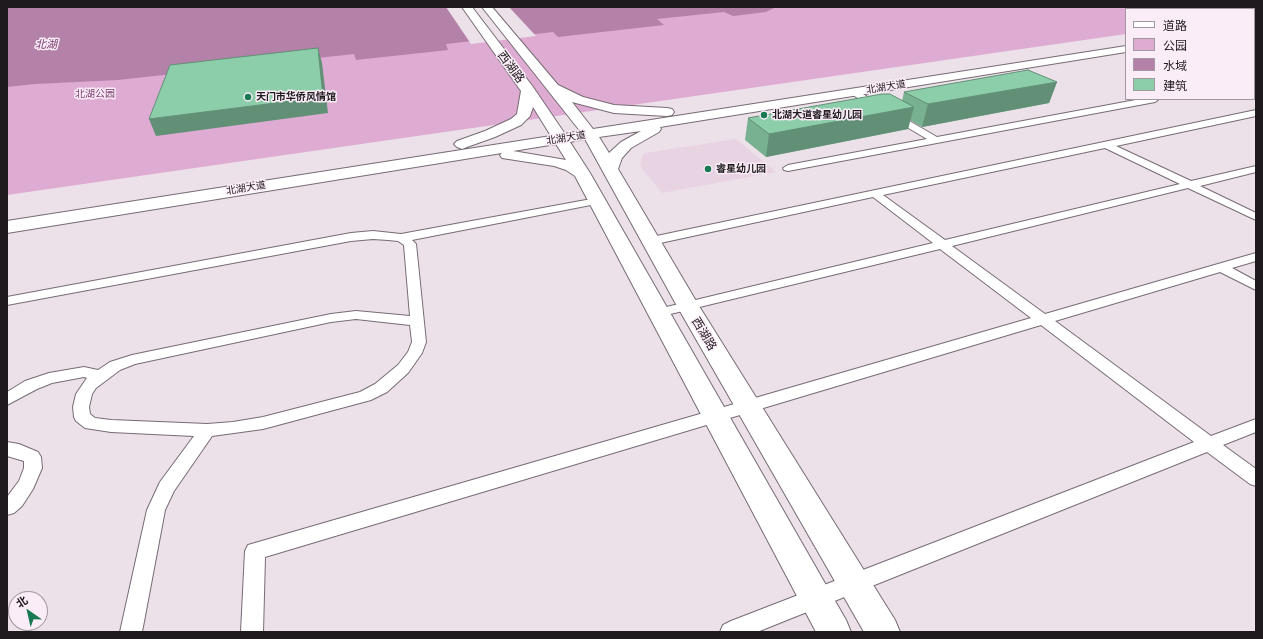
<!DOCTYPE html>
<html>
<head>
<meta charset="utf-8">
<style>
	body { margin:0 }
	#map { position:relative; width:1263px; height:639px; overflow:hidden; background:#ece0e9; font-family:"Asap Condensed","Noto Sans SC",sans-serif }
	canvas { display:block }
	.frame { position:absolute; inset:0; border:8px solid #1f1a1e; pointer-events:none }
	.legend { position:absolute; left:1125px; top:8px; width:130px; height:92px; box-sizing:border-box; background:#faedf7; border:1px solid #a299a0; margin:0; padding:5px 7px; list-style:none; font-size:12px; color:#1f1a1e }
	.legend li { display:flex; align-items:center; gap:8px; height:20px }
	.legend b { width:20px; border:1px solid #a299a0 }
	.north { position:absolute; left:8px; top:591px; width:40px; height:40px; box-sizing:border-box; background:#faedf7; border:1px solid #a299a0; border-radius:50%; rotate:326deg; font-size:11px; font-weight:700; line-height:16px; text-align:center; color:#1f1a1e }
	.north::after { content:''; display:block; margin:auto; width:14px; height:18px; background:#177a52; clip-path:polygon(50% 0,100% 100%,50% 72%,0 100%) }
</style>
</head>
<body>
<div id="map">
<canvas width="1263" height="639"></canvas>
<div class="frame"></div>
<ul class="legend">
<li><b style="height:5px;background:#fff"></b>道路</li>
<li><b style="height:11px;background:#deabd3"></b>公园</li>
<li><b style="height:11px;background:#b481a9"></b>水域</li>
<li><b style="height:11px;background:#8ccdaa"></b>建筑</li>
</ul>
<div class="north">北</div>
</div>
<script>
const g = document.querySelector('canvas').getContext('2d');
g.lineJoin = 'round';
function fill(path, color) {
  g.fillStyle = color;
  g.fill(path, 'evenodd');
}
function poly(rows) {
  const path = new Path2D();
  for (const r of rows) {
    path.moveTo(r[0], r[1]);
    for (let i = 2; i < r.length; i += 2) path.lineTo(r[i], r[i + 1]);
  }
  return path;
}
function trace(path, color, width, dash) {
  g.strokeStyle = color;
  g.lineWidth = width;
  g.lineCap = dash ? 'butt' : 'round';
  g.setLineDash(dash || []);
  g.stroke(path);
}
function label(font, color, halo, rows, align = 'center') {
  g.font = font + ' "Asap Condensed","Noto Sans SC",sans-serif';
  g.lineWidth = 3;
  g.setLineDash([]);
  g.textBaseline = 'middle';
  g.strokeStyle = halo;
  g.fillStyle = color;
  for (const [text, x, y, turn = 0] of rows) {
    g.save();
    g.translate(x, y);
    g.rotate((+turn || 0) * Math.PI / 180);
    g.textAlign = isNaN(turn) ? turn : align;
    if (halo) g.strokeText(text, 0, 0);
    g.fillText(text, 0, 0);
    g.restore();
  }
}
fill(poly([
	[736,139,776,172,662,193,640,166,642,157,645,153]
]), '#e7d3e2');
fill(poly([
	[7,7,1256,7,1256,14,1254,14,1254,9,1126,9,1126,34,7,195]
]), '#deabd3');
fill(poly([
	[7,7,776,7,766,12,733,16,724,12,657,19,664,25,558,37,553,32,446,44,448,50,356,60,354,54,118,80,35,84,7,87]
]), '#b481a9');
fill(poly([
	[446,7,509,7,536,36,471,44]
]), '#ece0e9');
const service = poly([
	[1254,72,1256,72,1256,77,1254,77,1254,72],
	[854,89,937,137,1141,99,1159,99,1155,102,788,171,784,170,783,168,788,165,927,139,851,94,850,92,854,89],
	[1256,110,1256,116,1116,146,1191,181,1256,166,1256,172,1200,186,1256,213,1256,220,1188,188,952,246,1045,314,1256,253,1256,261,1232,268,1256,281,1256,290,1220,272,1055,321,1211,436,1256,419,1256,432,1223,445,1256,469,1256,486,1250,484,1207,452,757,632,720,632,723,625,731,621,1194,442,1041,325,265,557,263,632,241,632,245,551,248,545,1031,318,940,249,658,317,653,316,651,313,653,310,658,309,933,243,873,197,651,245,647,244,645,241,647,238,1256,110],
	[1105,148,1180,184,945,240,883,195,1105,148],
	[597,198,601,199,603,201,601,203,412,240,416,244,426,342,422,353,408,373,387,392,371,400,263,429,212,436,174,491,165,510,142,632,120,632,147,510,160,482,194,436,111,432,85,428,76,421,74,417,73,407,76,394,87,378,84,377,52,383,37,389,7,405,7,392,25,381,49,373,84,367,98,370,110,362,132,355,331,314,356,311,410,316,404,245,398,241,388,240,373,239,351,241,7,305,7,297,351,233,373,231,401,234,597,198],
	[356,319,410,325,412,342,408,352,398,365,375,384,360,392,263,417,233,422,207,424,111,420,95,418,90,414,89,407,92,394,96,388,120,370,135,364,331,322,356,319],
	[7,442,19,444,38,452,41,457,42,468,33,489,22,506,14,513,7,515,7,497,19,481,24,468,24,461,7,456,7,442]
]);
const minor = poly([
	[1254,33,1256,33,1256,40,1254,40,1254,33]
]);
const secondary = poly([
	[462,7,472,7,533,87,565,134,580,131,482,7,492,7,558,85,583,97,614,105,667,108,672,109,674,112,672,115,667,116,614,113,572,102,593,129,1126,46,1126,52,660,127,661,129,659,132,631,148,622,158,618,169,699,306,895,620,900,632,864,632,677,306,585,139,570,142,590,173,846,620,851,632,816,632,575,176,566,170,554,166,502,158,500,155,502,153,7,233,7,221,551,136,533,107,530,116,521,125,495,137,467,147,462,149,457,147,454,144,457,141,485,131,511,119,517,114,521,91,462,7],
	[641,131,621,142,609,153,599,137,641,131],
	[556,144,566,160,513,151,556,144],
	[1254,26,1256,26,1256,32,1254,32,1254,26]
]);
trace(service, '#776c74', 2);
trace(minor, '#776c74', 2);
trace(secondary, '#776c74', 2);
fill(service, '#fff');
fill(minor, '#fff');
fill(secondary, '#fff');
fill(poly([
	[1057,82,1049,103,922,127,910,120,908,129,766,157,745,140,748,118,902,101,904,92]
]), '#78b092');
fill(poly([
	[318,48,322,63,328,113,156,136,149,119],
	[1057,82,1049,103,922,127,928,104],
	[914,107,908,129,766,157,769,134]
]), '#629077');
const building = poly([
	[318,48,323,97,149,119,170,65,318,48],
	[1028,70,1057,82,928,104,904,92,1028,70],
	[882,94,890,94,914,107,769,134,748,118,882,94]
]);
fill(building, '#8ccdaa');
trace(building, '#629077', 1);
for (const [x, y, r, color] of [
	[248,97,4,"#177a52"],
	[764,115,4,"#177a52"],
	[708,169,4,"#177a52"]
]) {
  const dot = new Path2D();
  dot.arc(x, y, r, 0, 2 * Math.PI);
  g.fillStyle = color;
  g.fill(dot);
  trace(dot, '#faedf7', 1.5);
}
label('10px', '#1f1a1e', '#faedf7', [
	["北湖大道",886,87,-9],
	["北湖大道",566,138,-9],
	["北湖大道",246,188,-9]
]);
label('10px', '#7b3c70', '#faedf7', [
	["北湖公园",95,94]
]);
label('bold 10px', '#1f1a1e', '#faedf7', [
	["天门市华侨风情馆",256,97],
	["北湖大道睿星幼儿园",772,115],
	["睿星幼儿园",716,169]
], 'left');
label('italic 11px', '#78396d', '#faedf7', [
	["北湖",46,45]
]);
label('12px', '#1f1a1e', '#faedf7', [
	["西湖路",511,67,54],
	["西湖路",704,334,59]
]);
</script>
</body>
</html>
